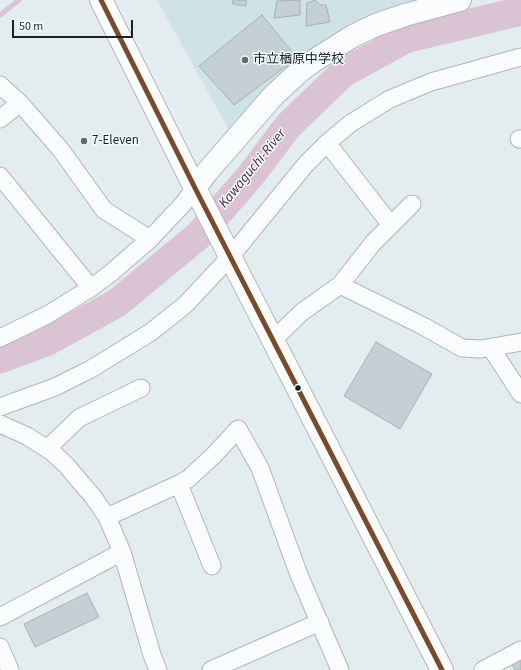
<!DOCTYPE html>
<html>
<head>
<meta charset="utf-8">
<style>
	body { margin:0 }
	#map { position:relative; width:521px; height:670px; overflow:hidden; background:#e3ecef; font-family:"Source Sans 3",sans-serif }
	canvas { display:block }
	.scale { position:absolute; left:12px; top:20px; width:121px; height:18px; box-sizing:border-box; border:2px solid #1b2224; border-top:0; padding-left:5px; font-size:12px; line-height:14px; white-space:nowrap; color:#1b2224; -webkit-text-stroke:3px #f0fcff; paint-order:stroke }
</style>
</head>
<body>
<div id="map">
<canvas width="521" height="670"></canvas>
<div class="scale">50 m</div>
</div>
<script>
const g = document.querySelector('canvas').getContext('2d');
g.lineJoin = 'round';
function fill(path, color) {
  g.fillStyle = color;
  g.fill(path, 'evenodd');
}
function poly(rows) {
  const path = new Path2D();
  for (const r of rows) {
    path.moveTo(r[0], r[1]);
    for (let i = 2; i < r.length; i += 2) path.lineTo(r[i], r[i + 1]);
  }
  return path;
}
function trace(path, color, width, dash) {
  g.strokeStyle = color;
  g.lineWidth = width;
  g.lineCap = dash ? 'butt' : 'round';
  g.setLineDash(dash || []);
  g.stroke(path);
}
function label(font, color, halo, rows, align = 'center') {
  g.font = font + ' "Source Sans 3","Noto Sans JP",sans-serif';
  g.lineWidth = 3;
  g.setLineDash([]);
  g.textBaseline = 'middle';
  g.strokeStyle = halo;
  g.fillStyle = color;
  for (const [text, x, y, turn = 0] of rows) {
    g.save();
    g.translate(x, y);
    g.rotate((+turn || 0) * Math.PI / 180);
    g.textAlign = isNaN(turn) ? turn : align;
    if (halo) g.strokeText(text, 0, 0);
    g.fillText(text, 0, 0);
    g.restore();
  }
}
fill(poly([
	[157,0,421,0,230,132]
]), '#cfe2e8');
trace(poly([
	[0,15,19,0]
]), '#dac3d2', 5);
trace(poly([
	[0,359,46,342,117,303,198,236,251,175,288,126,343,73,405,39,521,11]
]), '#dac3d2', 29);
const building = poly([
	[232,0,246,0,246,6,233,4,232,0],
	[300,0,300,15,274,18,277,1,300,0],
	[315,0,320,5,326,5,330,22,306,26,307,3,315,0],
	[262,15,297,58,234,105,199,66,262,15],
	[376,342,432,374,400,429,344,396,376,342],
	[87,593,99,617,35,647,24,624,87,593],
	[521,654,521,670,515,670,510,661,521,654]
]);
fill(building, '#c4d0d4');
trace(building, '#a9b0b2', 1);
const street = poly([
	[0,85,20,103,61,150,104,210,150,239],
	[0,119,20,103],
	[519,139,521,139],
	[327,143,391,225],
	[0,176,91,288],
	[340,285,373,243,412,204],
	[0,338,47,315,91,288,111,273,150,239,183,204,195,188],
	[273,340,302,312,340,285,423,326,462,348,481,349,521,342],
	[491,348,521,394],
	[0,407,55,387,91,369,151,332,185,305,231,256,306,164,327,143,351,123,390,99,431,82,521,57],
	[0,424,27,436,52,452,66,465,94,498,107,517,122,552,152,655,158,670],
	[47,449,79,418,141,388],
	[179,484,188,479,214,455,238,429,260,468,299,575,340,670],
	[107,517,179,484,212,566],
	[0,617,122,552],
	[0,647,10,670],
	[211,670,320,622],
	[483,670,521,650]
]);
const secondary = poly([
	[101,0,195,188,442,670],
	[195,188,207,172,273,96,299,72,315,60,353,36,376,25,405,15,460,0]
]);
trace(street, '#afb6b9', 19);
trace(secondary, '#afb6b9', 24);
trace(street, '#fbfcfd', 17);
trace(secondary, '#fbfcfd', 22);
trace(poly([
	[101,0,195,188,442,670]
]), '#7a4b2a', 5);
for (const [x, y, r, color] of [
	[245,60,4,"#61696b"],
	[84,141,4,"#61696b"],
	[298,388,3.5,"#1b2224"]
]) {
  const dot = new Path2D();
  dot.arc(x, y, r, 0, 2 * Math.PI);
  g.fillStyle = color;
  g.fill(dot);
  trace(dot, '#f0fcff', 1.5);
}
label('13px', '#1b2224', '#f0fcff', [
	["市立楢原中学校",253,60],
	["7-Eleven",92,141]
], 'left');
label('italic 14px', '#532442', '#f0fcff', [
	["Kawaguchi-River",253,169,-51]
]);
</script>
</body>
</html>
